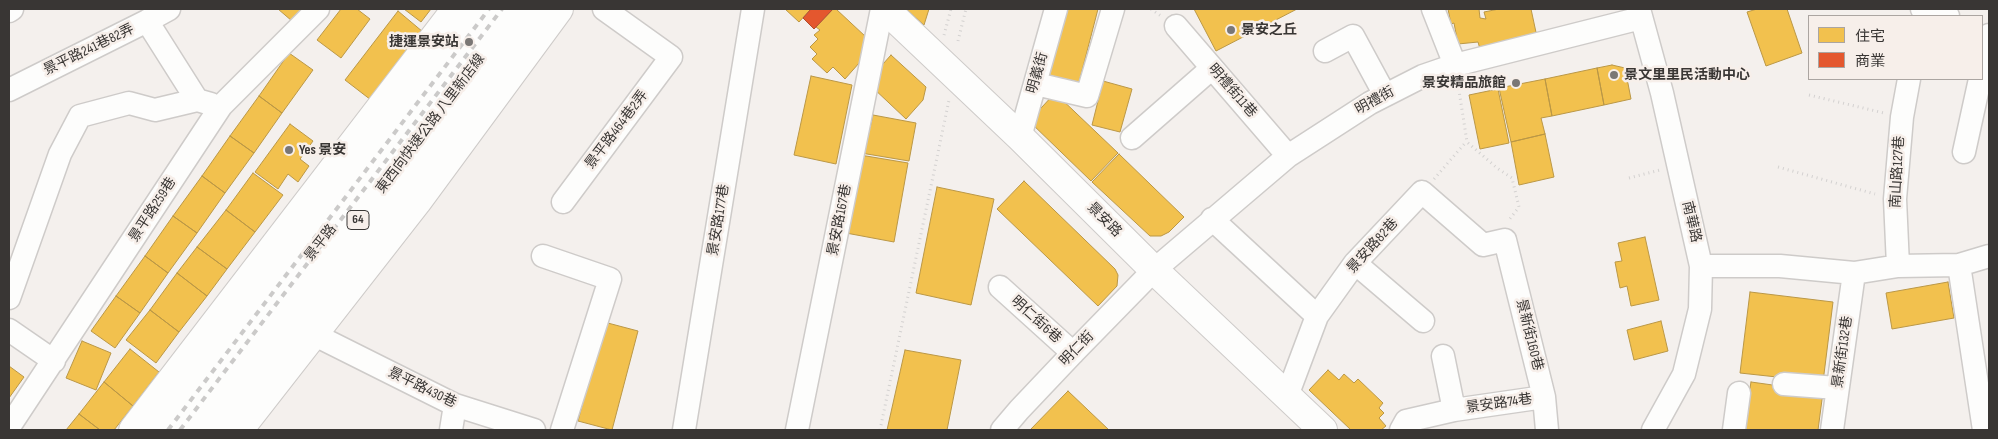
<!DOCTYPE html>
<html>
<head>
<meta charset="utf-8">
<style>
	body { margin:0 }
	#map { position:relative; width:1998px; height:439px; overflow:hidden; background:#f4f0ed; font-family:"Sofia Sans Condensed","Noto Sans TC",sans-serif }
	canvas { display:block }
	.frame { position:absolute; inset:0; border:10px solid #393634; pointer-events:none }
	.legend { position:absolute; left:1808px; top:15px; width:175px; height:65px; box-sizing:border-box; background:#f7efea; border:1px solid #aba5a1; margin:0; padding:6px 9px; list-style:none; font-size:15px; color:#393634 }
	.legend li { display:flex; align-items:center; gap:10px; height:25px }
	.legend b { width:25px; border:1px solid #aba5a1 }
</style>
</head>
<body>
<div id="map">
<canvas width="1998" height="439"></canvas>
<div class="frame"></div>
<ul class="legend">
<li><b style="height:14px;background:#f2c14e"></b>住宅</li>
<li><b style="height:14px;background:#e4572e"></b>商業</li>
</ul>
</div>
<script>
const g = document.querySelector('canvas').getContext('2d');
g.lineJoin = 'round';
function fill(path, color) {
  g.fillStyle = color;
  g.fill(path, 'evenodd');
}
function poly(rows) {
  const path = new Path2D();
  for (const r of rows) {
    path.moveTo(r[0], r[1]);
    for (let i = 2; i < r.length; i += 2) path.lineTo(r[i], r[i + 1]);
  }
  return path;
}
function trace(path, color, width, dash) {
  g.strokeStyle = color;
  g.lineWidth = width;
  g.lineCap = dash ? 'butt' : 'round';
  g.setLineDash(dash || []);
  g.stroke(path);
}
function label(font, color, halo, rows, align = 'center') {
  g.font = font + ' "Sofia Sans Condensed","Noto Sans TC",sans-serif';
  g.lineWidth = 5;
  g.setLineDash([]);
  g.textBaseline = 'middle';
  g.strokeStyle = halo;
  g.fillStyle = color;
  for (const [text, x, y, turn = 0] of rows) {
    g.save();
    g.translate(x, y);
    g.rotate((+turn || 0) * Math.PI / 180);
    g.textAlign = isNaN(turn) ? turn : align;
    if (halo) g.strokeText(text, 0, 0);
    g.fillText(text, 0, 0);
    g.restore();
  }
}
const homes = poly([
	[278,9,303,9,292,21,278,9],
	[341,9,357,9,370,19,341,58,317,40,341,9],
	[404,9,431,9,421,22,404,9],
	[785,9,811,9,799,22,785,9],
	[833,9,836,9,866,37,867,54,845,79,833,67,827,73,812,59,817,54,810,47,818,39,814,35,820,30,816,27,833,9],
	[907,9,929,9,924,25,908,11,907,9],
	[1065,9,1098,9,1077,90,1046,81,1065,9],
	[1194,9,1297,9,1216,51,1194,9],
	[1448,9,1479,9,1480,18,1486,19,1484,12,1499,9,1531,9,1537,37,1480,49,1478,42,1458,44,1454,23,1451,24,1448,9],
	[1757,9,1787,9,1802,53,1766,66,1747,12,1757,9],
	[398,11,423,32,371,100,345,80,398,11],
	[289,53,313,70,282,113,259,96,289,53],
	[891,55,926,87,923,100,906,119,871,86,875,73,891,55],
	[1612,65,1625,68,1631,99,1604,105,1597,68,1612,65],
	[1597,68,1604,105,1552,116,1545,79,1597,68],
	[811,76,852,85,836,164,794,155,811,76],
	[1545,79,1552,116,1541,118,1545,134,1511,142,1499,88,1545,79],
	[1103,81,1132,89,1120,132,1092,125,1103,81],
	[1498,89,1509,143,1480,149,1469,95,1498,89],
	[1055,93,1118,153,1091,181,1029,121,1055,93],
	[259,96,282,113,254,153,230,136,259,96],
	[873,115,916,123,909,161,861,153,866,127,870,128,873,115],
	[290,124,313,141,300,159,309,166,298,182,288,174,278,189,255,172,290,124],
	[1545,134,1554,177,1519,185,1511,142,1545,134],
	[230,136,254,153,225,193,202,176,230,136],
	[1119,154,1184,217,1169,232,1161,236,1150,236,1092,182,1119,154],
	[860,155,908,163,894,242,846,233,860,155],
	[253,173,283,195,255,232,226,210,253,173],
	[202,176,225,193,197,233,173,216,202,176],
	[1024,181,1115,269,1118,275,1117,286,1098,306,997,209,1024,181],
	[937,187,994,199,971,305,916,293,937,187],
	[226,210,255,232,227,269,197,247,226,210],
	[173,216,197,233,168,273,145,256,173,216],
	[1645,237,1659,300,1631,306,1627,286,1620,288,1615,262,1622,261,1618,243,1645,237],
	[197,247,227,269,207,296,177,273,197,247],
	[145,256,168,273,140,313,116,296,145,256],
	[177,273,207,296,179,332,150,310,177,273],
	[1948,282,1954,318,1892,329,1886,293,1948,282],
	[1750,292,1833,302,1823,382,1740,373,1750,292],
	[116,296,140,313,115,348,91,331,116,296],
	[150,310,179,332,156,363,126,340,150,310],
	[1661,321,1668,351,1634,360,1627,330,1661,321],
	[604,322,638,331,612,430,578,421,604,322],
	[82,341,111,353,96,390,66,378,82,341],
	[130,349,159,372,133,406,104,382,130,349],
	[905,350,961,360,947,430,887,430,905,350],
	[9,366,24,377,9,398,9,366],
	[1328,370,1339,380,1344,374,1354,383,1358,379,1383,403,1379,408,1384,413,1379,418,1386,426,1381,430,1351,430,1309,390,1328,370],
	[104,382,133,406,114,430,100,430,79,414,104,382],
	[1751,382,1823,392,1818,430,1743,430,1751,382],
	[1068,391,1109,430,1030,430,1068,391],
	[79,414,100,430,66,430,79,414]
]);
fill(homes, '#f2c14e');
trace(homes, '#ba9746', 1);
const shops = poly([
	[811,9,833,9,814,29,803,18,811,9]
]);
fill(shops, '#e4572e');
trace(shops, '#b14d30', 1);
const minor = poly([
	[1433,9,1455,65],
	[1639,9,1662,93,1701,266,1700,309,1684,374,1653,430],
	[1922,9,1948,16],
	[9,11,12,9],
	[147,21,197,100,211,104],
	[1176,26,1288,156],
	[1325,51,1353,36,1385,95],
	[1982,70,1989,35],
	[1036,84,1087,96,1113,9],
	[9,90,147,21,169,9],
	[1020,137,1056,9],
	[1132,138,1212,68],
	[1964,152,1980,79],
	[563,202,671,57,604,9],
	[1212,219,1317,316],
	[543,256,610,279,562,430],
	[1355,263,1423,321],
	[1959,265,1984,430],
	[1701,266,1780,266,1854,273,1898,266,1959,265,1989,256],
	[1898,266,1895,199,1902,117,1909,79],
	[1000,287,1073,353],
	[9,298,60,154,80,116,129,103,155,110,197,100],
	[9,330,54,361],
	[315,335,455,405,534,430],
	[1443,356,1454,410],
	[1784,384,1837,388],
	[1287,396,1317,316,1355,263,1422,192,1483,245,1505,240,1544,397,1547,430],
	[9,427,221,106,318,9],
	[451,430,455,405],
	[684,430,753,9],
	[797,430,882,9],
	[1002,430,1019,410,1073,353,1154,270,1288,156,1370,103,1423,76,1455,65,1641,18],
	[1401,430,1406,421,1454,410,1544,397],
	[1734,430,1739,393],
	[1832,430,1854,273]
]);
const major = poly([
	[885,9,1020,137,1154,270,1323,430],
	[133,430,456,9],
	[177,430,503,9],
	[239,430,417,202,559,9]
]);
const highway = poly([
	[157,430,475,9],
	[197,430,520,9],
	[223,430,543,9]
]);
trace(minor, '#cecbc9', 25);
trace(major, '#cecbc9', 30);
trace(highway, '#cecbc9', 30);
trace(poly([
	[1151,9,1161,16],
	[944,35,951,9],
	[958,41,966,9],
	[1458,84,1467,142,1497,168,1512,178,1519,207,1509,220],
	[1809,95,1884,113],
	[1778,167,1875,194],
	[1629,178,1660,170],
	[1434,179,1466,142],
	[880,430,949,100]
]), '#d3d1d0', 3, [1, 4]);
trace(minor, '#fdfdfc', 22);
trace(major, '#fdfdfc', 28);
trace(highway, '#fdfdfc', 28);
trace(poly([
	[168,430,489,9],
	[180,430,502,9]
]), '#cbcac9', 4, [6, 6]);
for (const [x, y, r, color] of [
	[1231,30,5,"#7a7775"],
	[469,42,5,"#7a7775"],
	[1614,75,5,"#7a7775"],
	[1516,83,5,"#7a7775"],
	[289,150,5,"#7a7775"]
]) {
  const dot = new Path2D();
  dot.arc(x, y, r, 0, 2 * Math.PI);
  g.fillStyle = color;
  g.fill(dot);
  trace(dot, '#f7efea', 2);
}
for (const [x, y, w] of [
	[358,220,22]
]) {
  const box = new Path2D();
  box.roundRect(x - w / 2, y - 9.5, w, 19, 4);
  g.fillStyle = '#f7efea';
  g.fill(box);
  trace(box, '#393634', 1);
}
label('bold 12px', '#393634', null, [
	["64",358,220]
]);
label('bold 14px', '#393634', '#f7efea', [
	["景安之丘",1241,30],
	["捷運景安站",459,42,"right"],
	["景文里里民活動中心",1624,75],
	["景安精品旅館",1506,83,"right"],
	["Yes 景安",299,150]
], 'left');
label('14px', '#393634', '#f7efea', [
	["景平路241巷82弄",89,50,-26],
	["明義街",1038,73,-74],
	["明禮街11巷",1232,91,49],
	["明禮街",1375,101,-29],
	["東西向快速公路 八里新店線",431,124,-53],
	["景平路464巷2弄",617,130,-53],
	["南山路127巷",1898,172,-87],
	["景平路259巷",153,210,-57],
	["景安路177巷",719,220,-81],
	["景安路167巷",840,220,-79],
	["景安路",1104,220,45],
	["南華路",1691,222,77],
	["景平路",321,243,-52],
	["景安路82巷",1373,246,-48],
	["明仁街6巷",1036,320,42],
	["景新街160巷",1529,335,76],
	["明仁街",1077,349,-46],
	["景新街132巷",1843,352,-82],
	["景平路430巷",422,388,26],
	["景安路74巷",1499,404,-8]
]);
</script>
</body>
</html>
